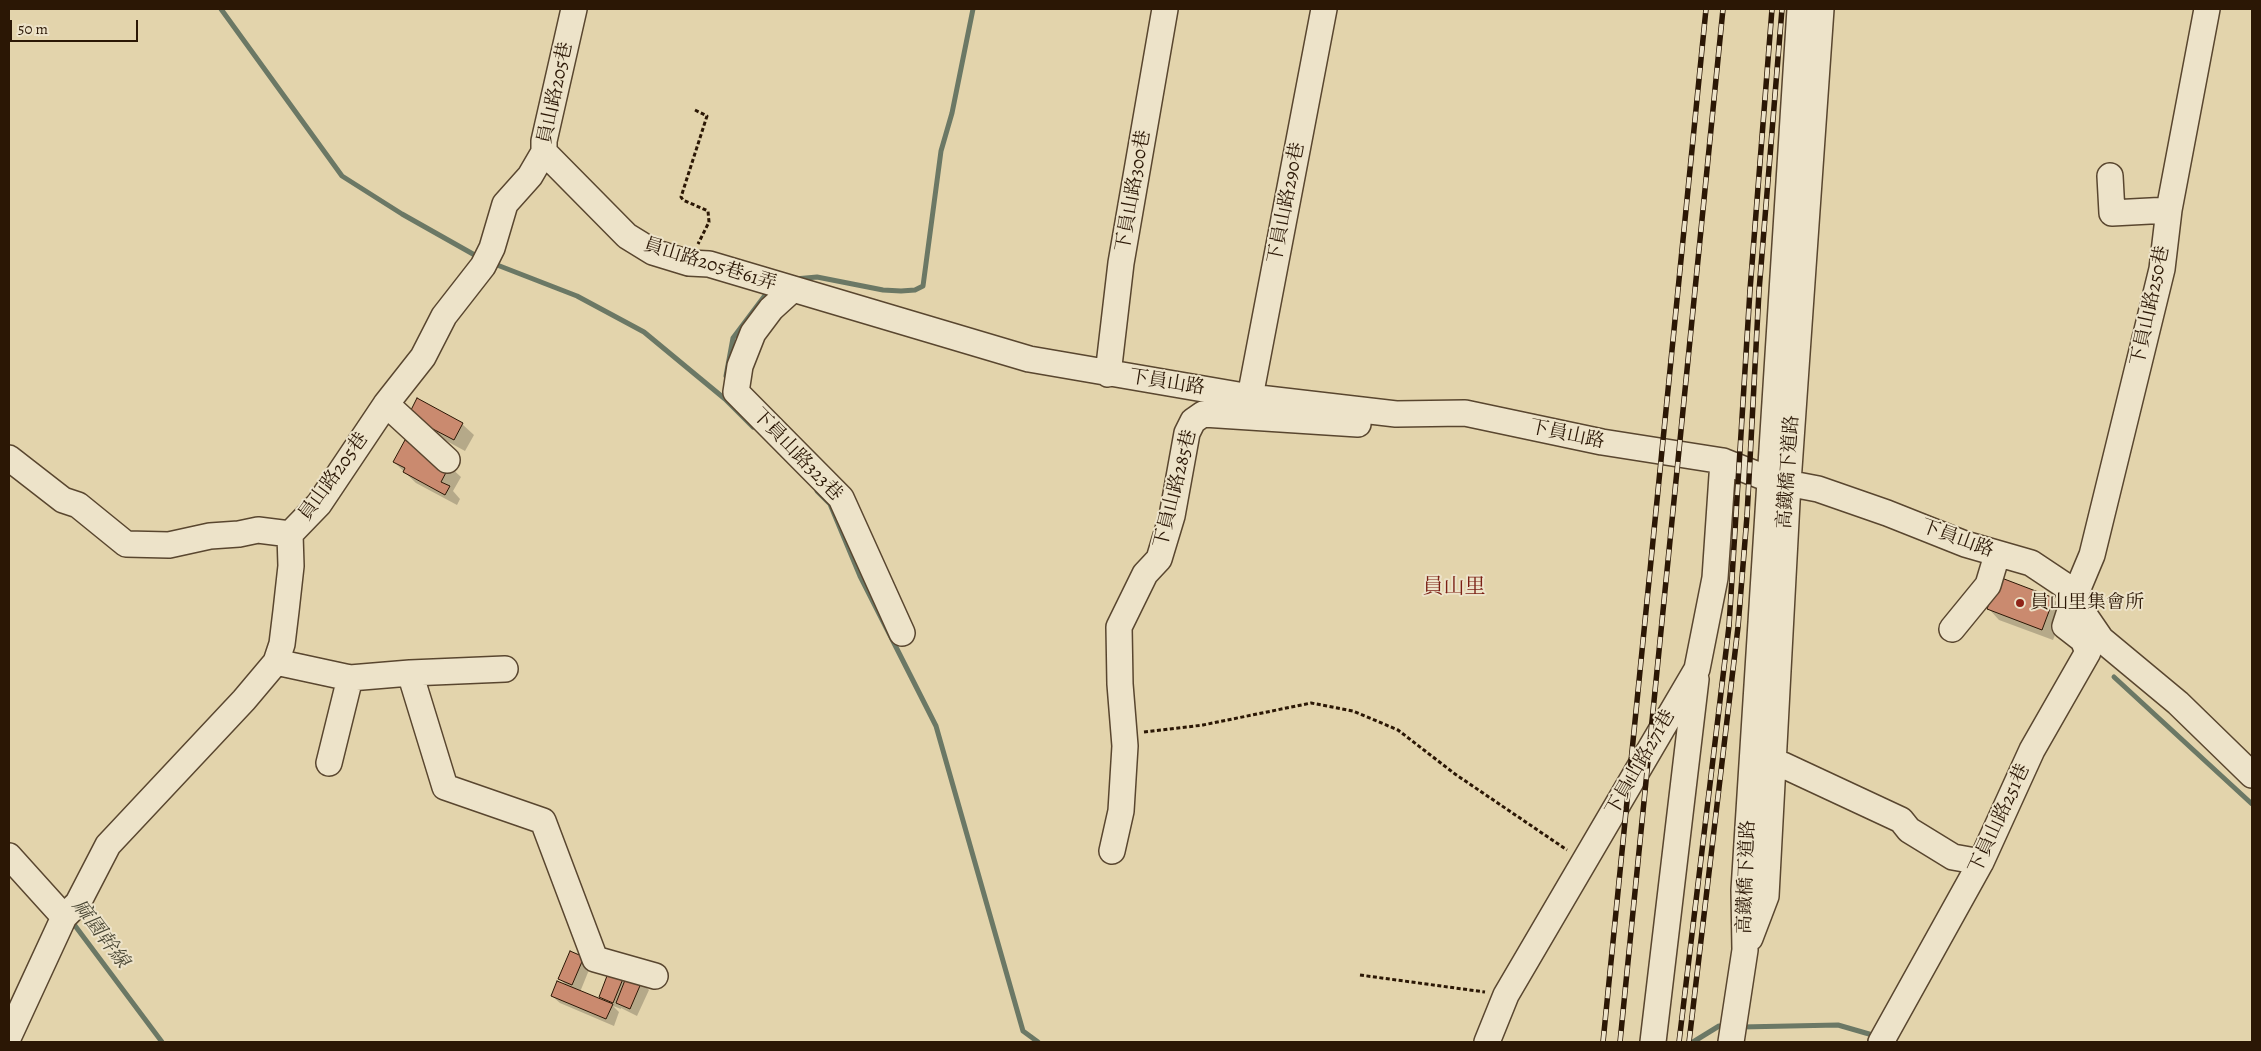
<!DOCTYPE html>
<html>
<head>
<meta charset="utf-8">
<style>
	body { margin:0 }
	#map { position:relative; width:2261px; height:1051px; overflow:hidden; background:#e3d4ac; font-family:Alegreya,serif }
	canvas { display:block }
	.frame { position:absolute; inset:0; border:10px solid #2b1705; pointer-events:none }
	.scale { position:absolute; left:10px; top:20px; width:128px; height:22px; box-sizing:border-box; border:2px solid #2b1705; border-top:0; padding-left:6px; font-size:15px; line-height:18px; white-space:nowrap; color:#2b1705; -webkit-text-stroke:4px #ede3c9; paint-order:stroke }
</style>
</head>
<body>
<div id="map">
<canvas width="2261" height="1051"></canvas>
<div class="frame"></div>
<div class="scale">50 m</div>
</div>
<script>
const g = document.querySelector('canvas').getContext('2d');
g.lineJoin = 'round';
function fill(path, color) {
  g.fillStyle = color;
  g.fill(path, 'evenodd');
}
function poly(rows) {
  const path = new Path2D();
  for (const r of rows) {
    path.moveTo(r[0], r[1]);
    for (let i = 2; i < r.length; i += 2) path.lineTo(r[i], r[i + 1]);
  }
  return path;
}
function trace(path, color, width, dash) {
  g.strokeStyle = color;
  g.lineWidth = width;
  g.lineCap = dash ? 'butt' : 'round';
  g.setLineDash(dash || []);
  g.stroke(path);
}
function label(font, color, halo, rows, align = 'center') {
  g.font = font + ' Alegreya,"Noto Serif TC",serif';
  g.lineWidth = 4;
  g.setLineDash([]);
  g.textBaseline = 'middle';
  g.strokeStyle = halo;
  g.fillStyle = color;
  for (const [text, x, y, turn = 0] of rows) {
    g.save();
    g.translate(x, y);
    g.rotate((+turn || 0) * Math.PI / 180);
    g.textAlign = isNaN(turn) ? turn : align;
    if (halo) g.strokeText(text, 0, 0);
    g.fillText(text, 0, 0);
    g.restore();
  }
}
fill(poly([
	[462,424,474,435,465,451,421,427],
	[394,462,449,466,461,477,453,491,460,499,457,505,416,483],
	[2053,599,2065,610,2053,640,1999,620,1988,608],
	[570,952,591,965,580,992,606,1003,600,996,611,970,641,982,649,990,637,1016,621,1008,621,1009,613,1006,619,1012,614,1026,560,1003,552,996,568,987,560,979]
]), '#0003');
trace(poly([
	[221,9,342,176,402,214,480,258],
	[492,263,577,296,644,332,725,399,753,427],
	[795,279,817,277,883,290,901,291,915,290,923,286,941,151,952,113,973,9],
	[726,376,733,338,769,290],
	[817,491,830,504,860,576,936,726,1023,1031,1038,1042],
	[2114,677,2252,804],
	[70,919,162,1042],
	[1741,1027,1838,1025,1876,1036],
	[1693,1042,1719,1026,1728,1026]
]), '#6b7865', 5);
const building = poly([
	[417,398,463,423,454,440,408,416,417,398],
	[405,440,450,465,441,482,450,486,445,495,403,472,405,468,393,462,405,440],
	[1999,577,2054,598,2042,630,1987,609,1999,577],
	[570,951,584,957,572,985,558,979,570,951],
	[610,968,625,974,613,1003,599,997,610,968],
	[627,975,642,981,630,1009,616,1003,627,975],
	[557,981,613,1004,606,1019,551,996,557,981]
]);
fill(building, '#ca8a6f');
trace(building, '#2b1705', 1);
const minor = poly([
	[544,152,627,236,653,252,689,263,709,264,1029,359,1250,397,1396,414,1465,413,1602,442,1723,461,1771,480,1818,489,1887,513,1965,544,2031,563,2064,585,2101,639,2178,703,2252,775],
	[2110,176,2112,213,2169,210],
	[793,289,771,309,753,333,740,366,736,392,841,498,902,633],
	[1108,374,1121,263,1165,9],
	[1250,397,1324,9],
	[386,404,447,460],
	[9,458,63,500,78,505,126,544,169,545,210,536,239,534,258,530,290,534],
	[1952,629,1988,585,1997,555],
	[276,662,350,678,410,673,445,787,543,821,595,959,655,976],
	[410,673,505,669],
	[329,763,350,678],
	[1783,765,1901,820,1909,830,1953,857,1981,862],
	[1112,851,1121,811,1125,746,1120,684,1119,627,1145,574,1159,559,1172,516,1187,433,1193,421,1203,414,1358,424],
	[9,856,64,917],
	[1750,938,1766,896,1788,483,1821,9],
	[9,1036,64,917,78,903,108,845,244,700,276,662,282,644,286,611,291,566,290,534,319,504,386,404,423,357,444,316,483,266,492,248,505,204,530,176,544,152,544,141,574,9],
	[1487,1042,1506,995,1697,669,1715,578,1723,461],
	[1653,1042,1696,679],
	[1731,1042,1745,950,1744,890,1800,9],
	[1881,1042,1981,862,2032,750,2088,652,2083,640,2065,626,2074,598,2092,555,2162,269,2169,210,2207,9]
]);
trace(minor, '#59462f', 28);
trace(poly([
	[695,110,707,116,681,197,683,200,708,211,709,222,698,244],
	[1144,732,1203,725,1311,703,1353,711,1398,730,1455,774,1567,850],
	[1360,975,1485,992]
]), '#2b1705', 3, [4, 2.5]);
trace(minor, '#ede3c9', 25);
const rail = poly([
	[1603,1042,1706,9],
	[1620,1042,1723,9],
	[1679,1042,1729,626,1750,290,1772,9],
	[1689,1042,1738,627,1747,516,1759,291,1782,9]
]);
trace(rail, '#2b1705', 5.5);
trace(rail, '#ede3c9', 4, [11]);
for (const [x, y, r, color] of [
	[2020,603,5,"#8f2418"]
]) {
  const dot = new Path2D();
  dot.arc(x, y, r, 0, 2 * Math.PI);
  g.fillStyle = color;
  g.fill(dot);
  trace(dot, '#ede3c9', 2);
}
label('19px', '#2b1705', '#ede3c9', [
	["員山路205巷",556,93,-78],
	["下員山路300巷",1134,191,-80],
	["下員山路290巷",1287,203,-79],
	["員山路205巷61弄",710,265,17],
	["下員山路250巷",2151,306,-78],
	["下員山路",1167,383,9],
	["下員山路",1567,435,12],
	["下員山路323巷",797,455,46],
	["高鐵橋下道路",1789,472,-86],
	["員山路205巷",334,477,-54],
	["下員山路285巷",1176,489,-76],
	["下員山路",1957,539,20],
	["下員山路271巷",1641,763,-60],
	["下員山路251巷",2000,819,-65],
	["高鐵橋下道路",1747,877,-88]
]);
label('19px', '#2b1705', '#ede3c9', [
	["員山里集會所",2030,603]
], 'left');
label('italic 20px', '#4b4835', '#ede3c9', [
	["麻園幹線",100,934,53]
]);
label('21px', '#7a1f14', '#ede3c9', [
	["員山里",1454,588]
]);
</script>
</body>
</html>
